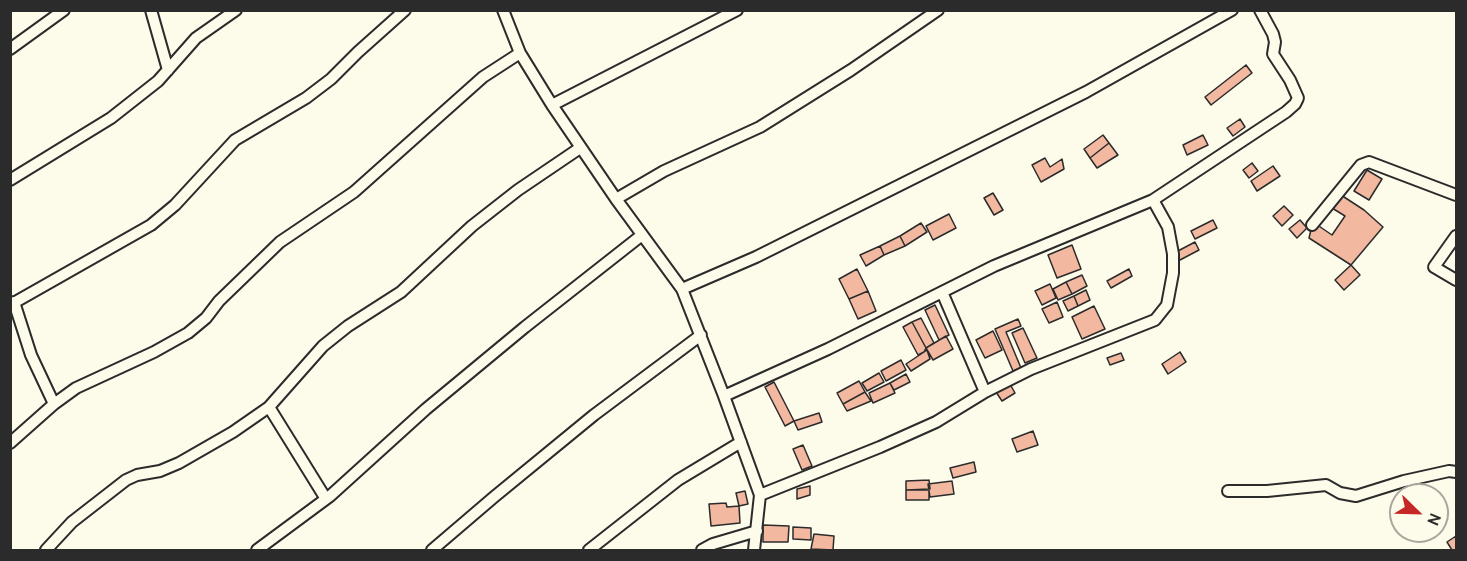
<!DOCTYPE html>
<html>
<head>
<meta charset="utf-8">
<style>
	body { margin:0 }
	#map { position:relative; width:1467px; height:561px; overflow:hidden; background:#fdfbea; font-family:Cabin,sans-serif }
	canvas { display:block }
	.frame { position:absolute; inset:0; border:12px solid #2b2b2b; pointer-events:none }
	.north { position:absolute; left:1389px; top:483px; width:60px; height:60px; box-sizing:border-box; background:#fdfbea; border:2px solid #a9a89e; border-radius:50%; rotate:113deg; font-size:16px; font-weight:700; line-height:24px; text-align:center; color:#2b2b2b }
	.north::after { content:''; display:block; margin:auto; width:21px; height:27px; background:#c62828; clip-path:polygon(50% 0,100% 100%,50% 72%,0 100%) }
</style>
</head>
<body>
<div id="map">
<canvas width="1467" height="561"></canvas>
<div class="frame"></div>
<div class="north">N</div>
</div>
<script>
const g = document.querySelector('canvas').getContext('2d');
g.lineJoin = 'round';
function fill(path, color) {
  g.fillStyle = color;
  g.fill(path, 'evenodd');
}
function poly(rows) {
  const path = new Path2D();
  for (const r of rows) {
    path.moveTo(r[0], r[1]);
    for (let i = 2; i < r.length; i += 2) path.lineTo(r[i], r[i + 1]);
  }
  return path;
}
function trace(path, color, width, dash) {
  g.strokeStyle = color;
  g.lineWidth = width;
  g.lineCap = dash ? 'butt' : 'round';
  g.setLineDash(dash || []);
  g.stroke(path);
}
const building = poly([
	[1246,65,1252,73,1211,105,1205,97,1246,65],
	[1240,119,1245,127,1233,136,1227,128,1240,119],
	[1103,135,1109,143,1090,158,1084,149,1103,135],
	[1203,135,1208,145,1187,155,1183,145,1203,135],
	[1109,143,1118,155,1097,168,1090,158,1109,143],
	[1045,158,1050,167,1062,159,1064,169,1041,182,1032,165,1045,158],
	[1252,163,1258,171,1249,178,1243,170,1252,163],
	[1273,166,1280,176,1257,191,1251,181,1273,166],
	[1367,170,1382,179,1369,200,1354,191,1367,170],
	[993,193,1003,210,994,215,984,198,993,193],
	[1341,195,1364,210,1383,227,1351,265,1309,238,1313,222,1332,235,1345,216,1332,208,1341,195],
	[1284,206,1293,215,1282,226,1273,216,1284,206],
	[949,214,956,228,933,240,926,226,949,214],
	[1213,220,1217,228,1195,239,1191,231,1213,220],
	[1300,220,1307,228,1297,238,1289,229,1300,220],
	[921,223,927,232,905,246,900,236,921,223],
	[900,236,905,246,884,255,880,246,900,236],
	[1195,242,1199,250,1180,260,1176,252,1195,242],
	[1072,245,1081,269,1057,278,1048,255,1072,245],
	[880,246,884,255,866,266,860,255,880,246],
	[1351,265,1360,275,1344,290,1335,280,1351,265],
	[857,269,868,291,849,299,839,279,857,269],
	[1129,269,1132,276,1111,288,1107,281,1129,269],
	[1082,275,1087,286,1072,294,1066,282,1082,275],
	[1066,282,1072,294,1058,300,1053,289,1066,282],
	[1050,284,1056,298,1042,305,1035,291,1050,284],
	[1086,290,1090,300,1078,306,1074,296,1086,290],
	[868,291,876,311,858,319,849,299,868,291],
	[1074,296,1078,306,1068,311,1063,301,1074,296],
	[1057,302,1063,317,1049,323,1042,309,1057,302],
	[935,305,949,335,939,340,925,310,935,305],
	[1094,306,1105,329,1082,339,1072,317,1094,306],
	[921,318,934,343,926,348,912,322,921,318],
	[1018,319,1021,326,1006,332,1021,368,1013,371,995,329,1018,319],
	[912,322,926,348,924,352,918,355,903,327,912,322],
	[1023,328,1037,358,1025,363,1012,333,1023,328],
	[993,331,1002,350,985,358,976,340,993,331],
	[946,336,953,349,933,360,926,348,946,336],
	[927,350,930,359,911,371,906,364,927,350],
	[1180,352,1186,362,1168,374,1162,364,1180,352],
	[1121,353,1124,360,1110,365,1107,358,1121,353],
	[901,360,906,370,886,381,881,371,901,360],
	[879,373,884,382,867,391,862,383,879,373],
	[906,374,910,382,894,390,890,383,906,374],
	[859,381,865,392,843,404,837,393,859,381],
	[774,382,794,421,785,426,765,387,774,382],
	[890,383,895,393,873,403,869,393,890,383],
	[1010,384,1015,393,1002,401,996,392,1010,384],
	[865,392,871,401,847,411,843,404,865,392],
	[819,413,822,422,798,430,794,421,819,413],
	[1033,431,1038,445,1017,452,1012,439,1033,431],
	[803,445,812,466,802,470,793,449,803,445],
	[974,462,976,472,953,478,950,468,974,462],
	[929,480,930,489,906,490,906,481,929,480],
	[952,481,954,494,930,497,928,484,952,481],
	[810,486,810,495,797,499,797,489,810,486],
	[906,490,929,490,929,500,906,500,906,490],
	[745,491,748,504,739,506,736,493,745,491],
	[726,503,727,507,739,506,740,523,711,526,709,504,726,503],
	[763,525,789,526,788,542,763,542,763,525],
	[793,527,811,528,811,540,793,539,793,527],
	[814,534,834,536,833,550,811,549,814,534],
	[1456,536,1456,550,1452,550,1447,542,1456,536]
]);
fill(building, '#f2b8a0');
trace(building, '#2b2b2b', 1.5);
const minor = poly([
	[151,10,168,70],
	[503,10,520,53,552,105,616,199,682,289,724,396,760,495,754,550],
	[10,49,64,10],
	[552,105,737,10],
	[10,180,111,118,158,81,196,38,236,10],
	[616,199,664,171,760,127,851,70,938,10],
	[1312,225,1361,165,1369,162,1456,195],
	[1456,236,1434,267,1456,280],
	[682,289,756,257,1086,92,1232,10],
	[942,292,985,392],
	[14,302,31,355,54,404],
	[10,305,151,225,175,205,235,140,306,98,331,79,358,52,405,10],
	[724,396,828,349,994,266,1153,200,1286,112,1295,104,1298,98,1290,80,1273,54,1275,42,1273,34,1260,10],
	[269,407,326,499],
	[10,443,54,404,76,388,154,352,188,333,206,318,219,301,280,242,354,192,483,77,520,53],
	[1228,491,1267,491,1326,485,1340,493,1356,496,1404,481,1449,471,1456,472],
	[760,495,880,447,936,422,985,392,1031,369,1155,320,1167,305,1173,273,1173,254,1168,227,1153,200],
	[46,550,72,522,126,480,137,475,160,471,179,463,233,432,269,407,323,346,348,326,401,292,472,226,518,190,580,148],
	[257,550,330,496,426,409,525,327,642,235],
	[432,550,494,497,594,415,701,335],
	[589,550,678,480,741,442],
	[702,550,713,544,757,531]
]);
trace(minor, '#2b2b2b', 14);
trace(minor, '#fdfbea', 10);
</script>
</body>
</html>
